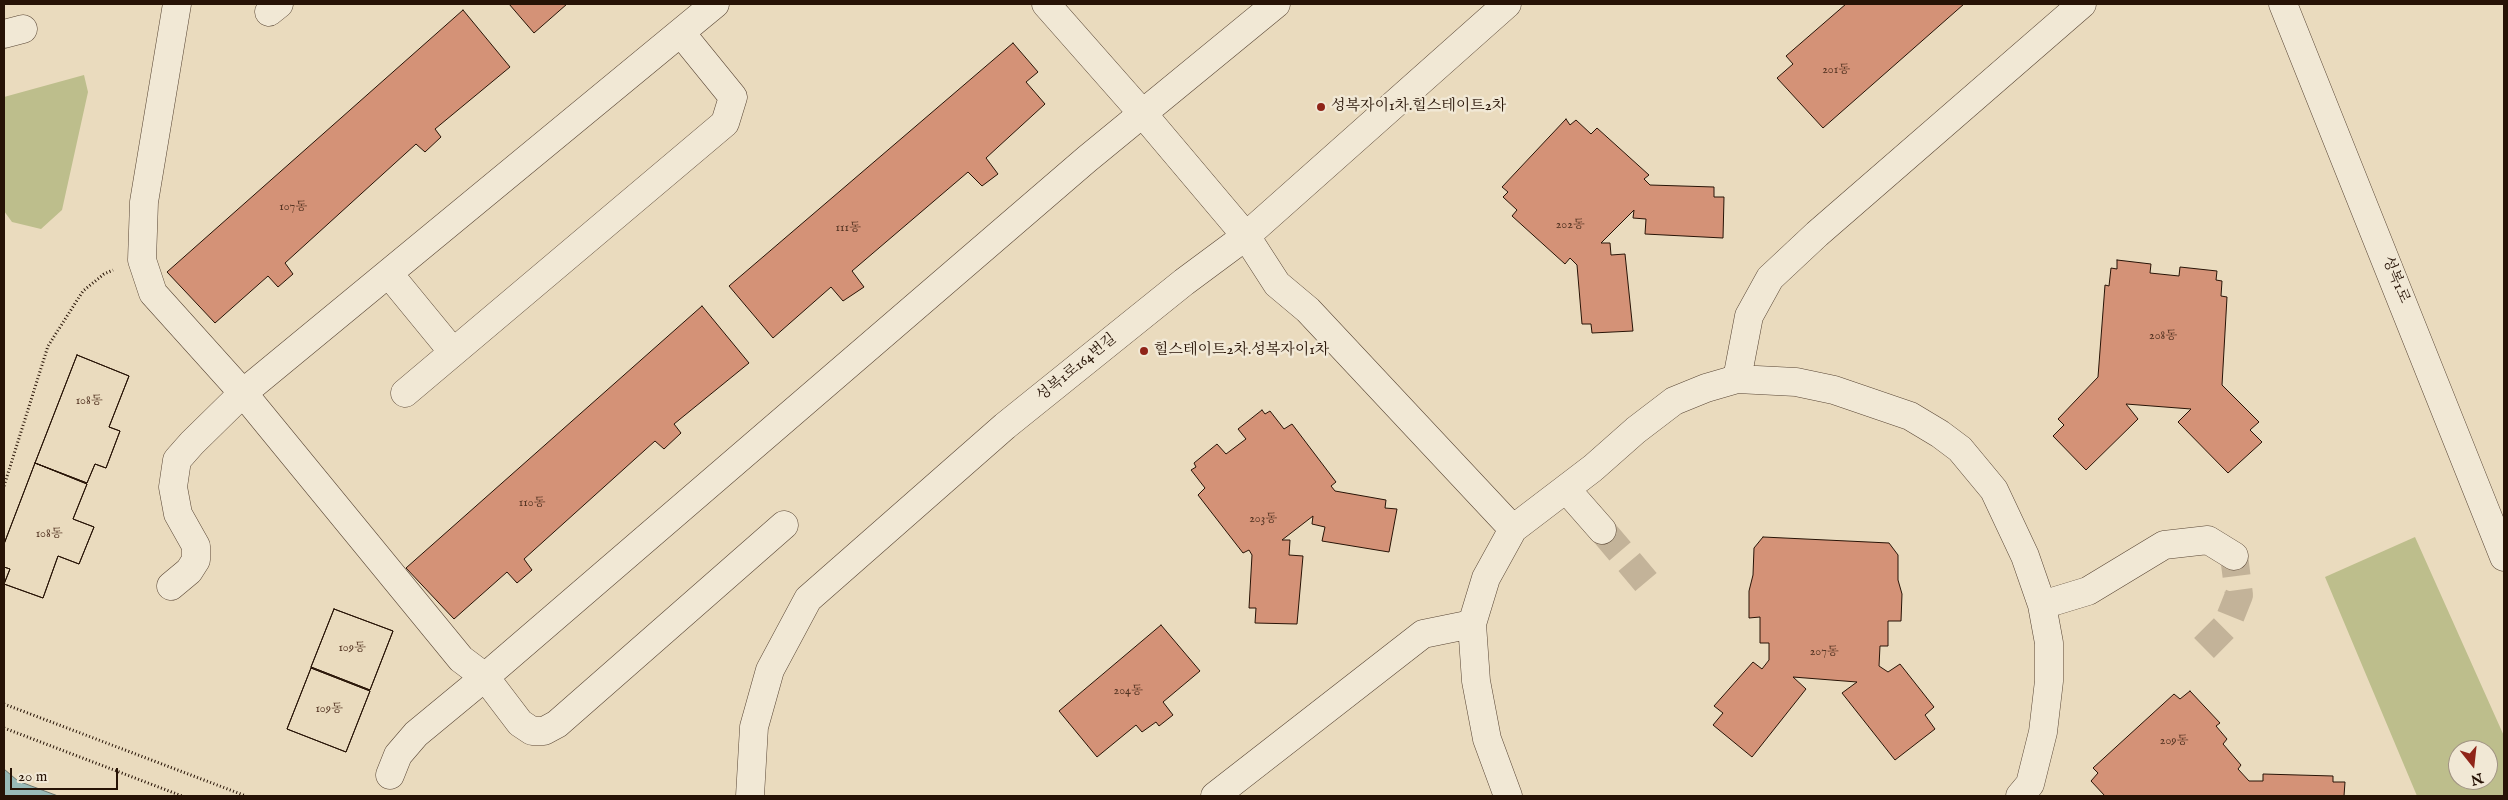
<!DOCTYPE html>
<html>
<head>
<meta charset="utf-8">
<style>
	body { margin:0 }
	#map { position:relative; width:2508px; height:800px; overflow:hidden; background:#eadbbe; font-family:"IM FELL English",serif }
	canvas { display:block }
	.frame { position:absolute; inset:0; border:5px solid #271306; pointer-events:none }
	.north { position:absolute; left:2448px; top:740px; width:50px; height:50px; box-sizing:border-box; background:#f1e8d5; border:1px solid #a09382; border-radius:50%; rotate:164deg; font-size:14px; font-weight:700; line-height:20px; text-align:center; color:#271306 }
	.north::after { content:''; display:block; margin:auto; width:18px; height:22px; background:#8f2418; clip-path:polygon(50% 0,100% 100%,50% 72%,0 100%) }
	.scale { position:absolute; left:10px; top:768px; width:108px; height:22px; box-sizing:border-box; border:2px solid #271306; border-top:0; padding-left:6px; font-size:15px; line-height:18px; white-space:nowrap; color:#271306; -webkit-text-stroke:4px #f1e8d5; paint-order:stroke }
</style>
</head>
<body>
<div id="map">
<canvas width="2508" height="800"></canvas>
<div class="frame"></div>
<div class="north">N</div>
<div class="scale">20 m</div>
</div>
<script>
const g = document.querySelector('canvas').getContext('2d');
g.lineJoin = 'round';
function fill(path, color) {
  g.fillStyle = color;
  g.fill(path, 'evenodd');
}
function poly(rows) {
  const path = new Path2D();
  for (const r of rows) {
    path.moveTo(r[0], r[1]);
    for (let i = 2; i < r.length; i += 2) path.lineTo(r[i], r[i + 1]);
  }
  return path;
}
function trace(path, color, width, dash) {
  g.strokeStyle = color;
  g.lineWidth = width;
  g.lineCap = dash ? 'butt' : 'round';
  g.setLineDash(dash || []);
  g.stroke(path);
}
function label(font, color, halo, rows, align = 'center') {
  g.font = font + ' "IM FELL English","Noto Serif KR",serif';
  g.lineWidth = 5;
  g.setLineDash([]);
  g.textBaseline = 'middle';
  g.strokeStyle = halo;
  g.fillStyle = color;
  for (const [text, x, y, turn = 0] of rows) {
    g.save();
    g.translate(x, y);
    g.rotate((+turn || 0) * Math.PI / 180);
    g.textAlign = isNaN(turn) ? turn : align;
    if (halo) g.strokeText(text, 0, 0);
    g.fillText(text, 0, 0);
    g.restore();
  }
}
fill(poly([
	[84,75,88,92,62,210,41,229,12,222,4,211,4,97],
	[2415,537,2504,736,2504,796,2417,796,2325,577],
	[2458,750,2488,750,2488,780,2458,780]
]), '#bdbe8c');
const water = poly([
	[4,769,18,781,58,796,4,796,4,769]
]);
fill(water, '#99bab7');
trace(water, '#6b7770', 1);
const building = poly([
	[509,4,567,4,534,33,509,4],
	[1846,4,1964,4,1823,128,1777,78,1793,64,1786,56,1846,4],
	[463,10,510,67,435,129,441,137,425,152,416,144,285,263,293,274,278,287,268,276,215,323,167,272,463,10],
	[1013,43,1038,72,1026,82,1045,104,986,158,998,174,982,186,968,172,852,271,864,287,843,301,831,287,773,338,729,286,1013,43],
	[1566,119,1570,125,1576,120,1591,134,1597,128,1649,175,1644,179,1650,185,1714,187,1714,197,1724,197,1723,238,1645,234,1646,219,1633,218,1634,210,1601,243,1610,243,1611,255,1625,254,1633,331,1592,333,1591,324,1582,324,1577,265,1570,258,1565,264,1512,216,1517,210,1503,197,1508,192,1502,187,1566,119],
	[2117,260,2151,264,2150,273,2179,276,2180,267,2217,271,2216,280,2222,281,2221,296,2227,297,2222,385,2259,422,2250,430,2262,442,2228,473,2178,422,2191,409,2126,404,2138,419,2086,470,2053,436,2064,425,2058,419,2098,377,2105,285,2109,286,2111,268,2117,269,2117,260],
	[702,306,749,363,674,424,681,433,664,449,655,441,524,559,532,570,517,583,507,572,454,619,406,568,702,306],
	[77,355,129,376,109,427,120,431,106,468,95,464,87,483,35,463,77,355],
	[77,355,129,376,109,427,120,431,106,468,95,464,87,483,35,463,77,355],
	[1262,410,1265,414,1270,411,1284,429,1292,424,1336,482,1331,486,1335,491,1386,500,1385,508,1397,509,1389,552,1322,541,1325,527,1312,524,1313,516,1282,540,1290,540,1289,555,1303,556,1297,624,1255,623,1256,608,1249,608,1252,555,1249,550,1243,553,1198,495,1205,488,1191,470,1196,467,1194,463,1217,444,1226,454,1246,439,1238,429,1262,410],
	[35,463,87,484,73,519,94,527,79,564,58,556,43,598,4,584,10,569,4,567,4,544,35,463],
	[35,463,87,484,73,519,94,527,79,564,58,556,43,598,4,584,10,569,4,567,4,544,35,463],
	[1763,537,1889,543,1898,555,1898,580,1902,594,1901,621,1888,621,1888,646,1880,646,1879,666,1888,672,1900,664,1934,707,1925,715,1935,729,1895,760,1842,693,1857,682,1793,677,1806,689,1752,757,1713,725,1723,713,1714,706,1753,662,1762,669,1769,660,1769,643,1760,643,1760,617,1749,618,1749,591,1753,575,1754,548,1763,537],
	[334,609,393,631,370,690,311,667,334,609],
	[334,609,393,631,370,690,311,667,334,609],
	[1161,625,1200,671,1163,702,1173,715,1159,726,1156,722,1142,732,1136,725,1097,757,1059,711,1161,625],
	[311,668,370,691,346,752,287,729,311,668],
	[311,668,370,691,346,752,287,729,311,668],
	[2190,691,2220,723,2216,726,2227,739,2223,744,2241,765,2238,769,2249,781,2263,781,2263,774,2333,776,2333,782,2345,782,2344,796,2105,796,2091,781,2098,773,2093,768,2174,694,2180,699,2190,691]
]);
fill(building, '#d49277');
trace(building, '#271306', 1);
trace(poly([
	[1602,530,1646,582],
	[2204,648,2227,625,2239,595,2234,556]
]), '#c3b399', 28, [28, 14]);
const minor = poly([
	[177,4,144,202,142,260,153,293,243,393,461,659,485,677,520,723,532,731,544,731,557,724,784,525],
	[1046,4,1143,114,1246,236,1277,284,1308,310,1513,529],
	[2283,4,2504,557],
	[269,12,279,4],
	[4,34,23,29],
	[389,274,453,352],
	[1737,379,1749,316,1770,278,1817,234,2082,4],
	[405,393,725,123,733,97,681,33],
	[1566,489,1602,530],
	[171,586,189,571,196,560,196,546,178,514,173,487,177,460,192,443,243,393,715,4],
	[2042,605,2088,591,2164,545,2208,540,2234,556],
	[390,775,398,755,416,734,485,677,1087,159,1276,4],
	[750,796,754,727,770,670,808,599,1005,426,1184,282,1246,236,1507,4],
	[1215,796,1423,634,1472,624],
	[1508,796,1487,739,1476,681,1472,624,1486,578,1513,529,1593,468,1636,430,1674,401,1706,388,1737,379,1796,382,1834,390,1910,416,1940,434,1960,449,1994,490,2025,556,2042,605,2049,643,2049,681,2043,732,2030,784,2020,796]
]);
trace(minor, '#584534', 29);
trace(poly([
	[4,486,48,346,83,291,104,274,113,270],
	[4,704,246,796],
	[4,728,182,796]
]), '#271306', 3, [1, 2.5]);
trace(minor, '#f1e8d5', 28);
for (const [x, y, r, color] of [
	[1321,107,5,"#8f2418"],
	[1144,351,5,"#8f2418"]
]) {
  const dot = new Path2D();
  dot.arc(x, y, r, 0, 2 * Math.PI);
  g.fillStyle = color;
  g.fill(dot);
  trace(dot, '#f1e8d5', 2);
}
label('12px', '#523322', null, [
	["201동",1836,71],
	["107동",293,208],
	["202동",1570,226],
	["111동",848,229],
	["208동",2163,337],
	["108동",89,402],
	["110동",532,504],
	["203동",1263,520],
	["108동",49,535],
	["109동",352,649],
	["207동",1824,653],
	["204동",1128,692],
	["109동",329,710],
	["209동",2174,742]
]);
label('15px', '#271306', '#f1e8d5', [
	["성복자이1차.힐스테이트2차",1331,107],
	["힐스테이트2차.성복자이1차",1154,351]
], 'left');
label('15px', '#271306', '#f1e8d5', [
	["성복1로",2395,280,68],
	["성복1로164번길",1077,368,-39]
]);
</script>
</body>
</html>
